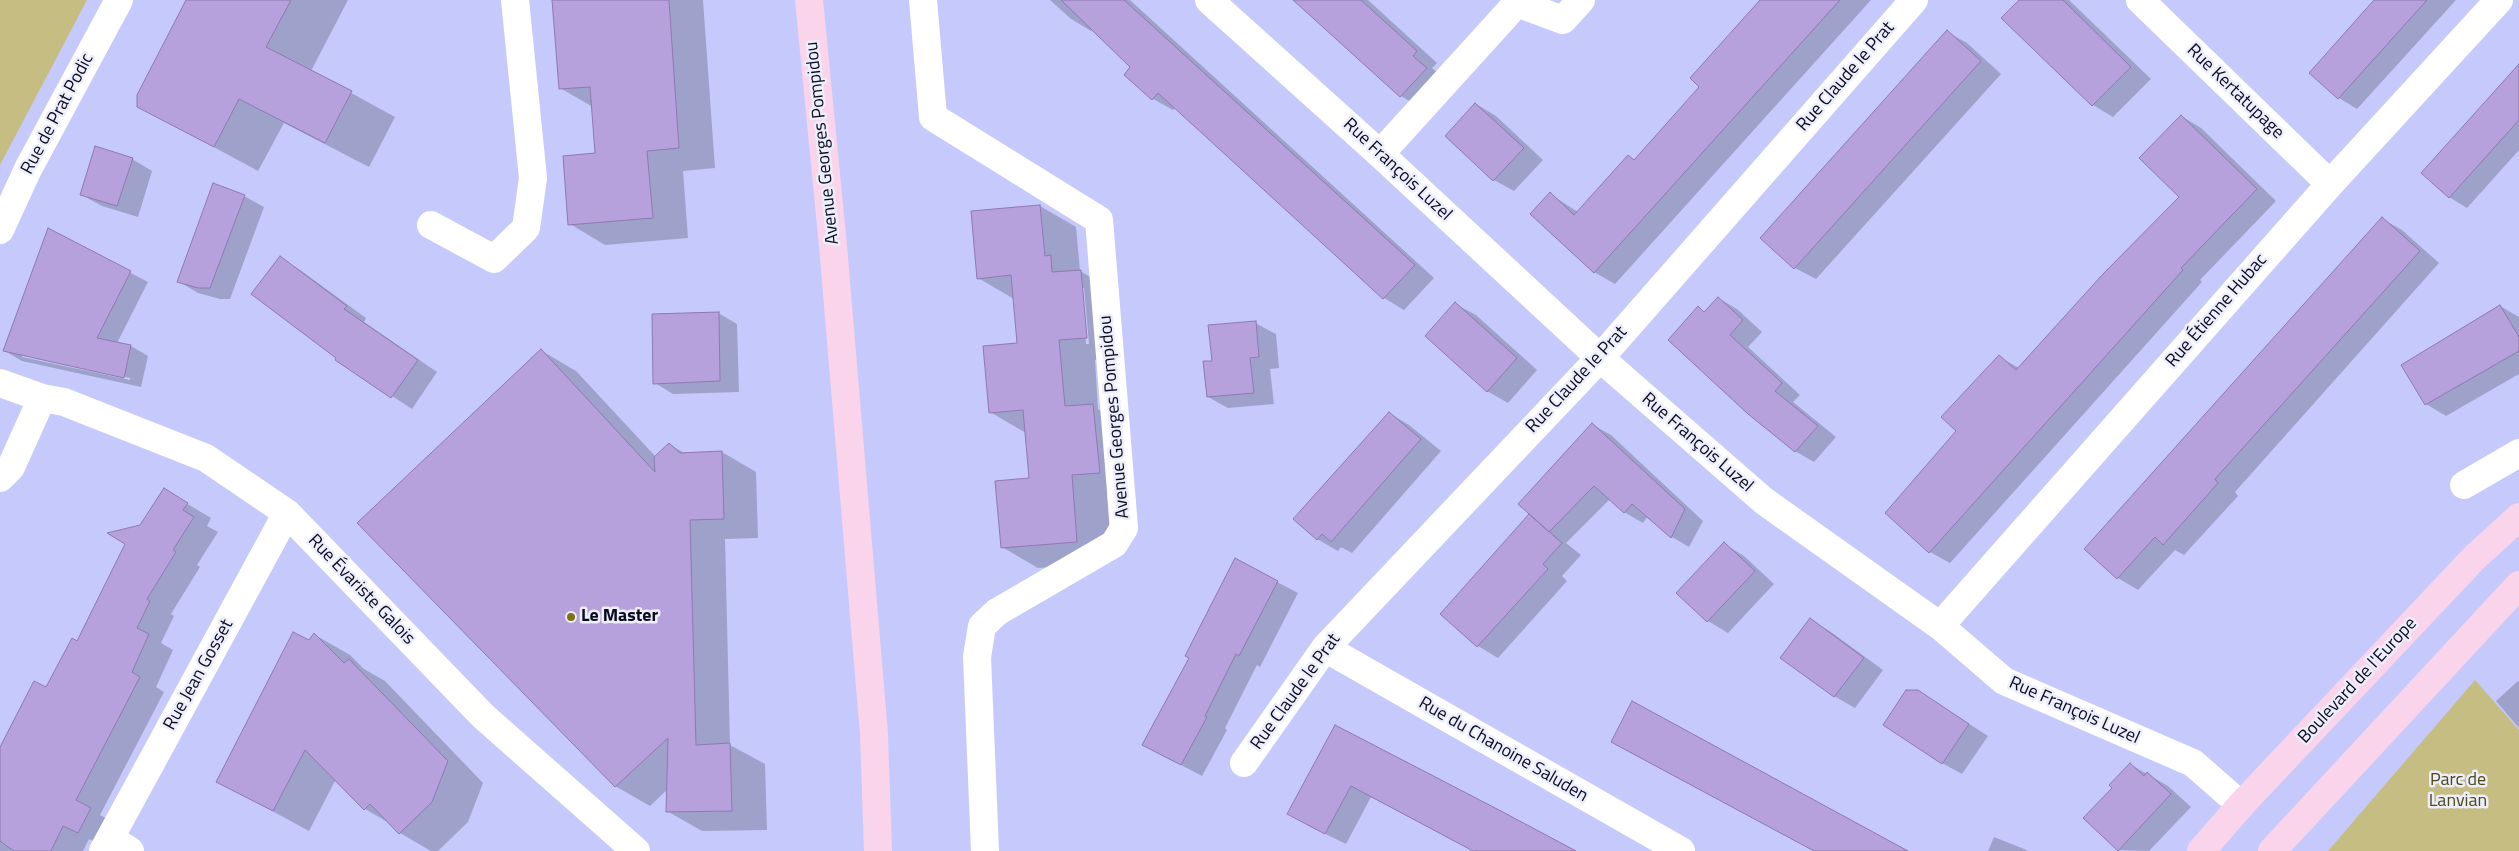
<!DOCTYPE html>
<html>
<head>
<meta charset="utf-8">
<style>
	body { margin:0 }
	canvas { display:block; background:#c6c9fb }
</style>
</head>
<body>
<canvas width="2519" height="851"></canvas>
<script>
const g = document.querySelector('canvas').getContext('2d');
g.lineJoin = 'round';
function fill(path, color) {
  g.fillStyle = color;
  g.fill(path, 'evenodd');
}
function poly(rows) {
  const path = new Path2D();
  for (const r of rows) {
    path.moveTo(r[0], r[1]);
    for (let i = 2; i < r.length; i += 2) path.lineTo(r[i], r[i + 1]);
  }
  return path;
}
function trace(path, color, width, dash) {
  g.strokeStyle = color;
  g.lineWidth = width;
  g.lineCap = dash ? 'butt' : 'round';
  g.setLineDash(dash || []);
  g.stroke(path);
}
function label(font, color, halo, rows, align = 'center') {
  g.font = font + ' "Titillium Web",sans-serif';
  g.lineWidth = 5;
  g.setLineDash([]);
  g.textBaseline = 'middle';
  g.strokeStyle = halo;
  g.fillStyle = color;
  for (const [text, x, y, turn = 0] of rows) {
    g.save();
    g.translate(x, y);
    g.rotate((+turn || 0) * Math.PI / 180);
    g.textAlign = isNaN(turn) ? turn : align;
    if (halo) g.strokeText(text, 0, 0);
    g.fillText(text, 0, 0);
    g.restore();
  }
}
fill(poly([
	[0,0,87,0,0,165],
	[2475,680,2519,730,2519,851,2328,851]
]), '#c5bd81');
fill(poly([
	[188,0,348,0,311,71,395,117,369,167,284,123,258,171,138,106],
	[555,0,703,0,715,168,683,171,688,238,605,245,570,224,597,154,593,107,560,88],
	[1050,0,1130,0,1434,278,1404,310,1384,298,1176,107,1173,110,1153,99,1132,67,1093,29,1091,31,1071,19],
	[1295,0,1368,0,1437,63,1432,68,1446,80,1421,108,1401,96],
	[1762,0,1871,0,1615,284,1594,272,1550,194,1578,212,1628,156,1635,160,1701,87],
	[2021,0,2069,0,2151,79,2113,117,2093,105,2003,18],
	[2376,0,2456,0,2357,109,2339,98,2310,73],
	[1947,32,1967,43,2001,74,1816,279,1795,268,1762,238],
	[2519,65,2519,150,2467,208,2449,197],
	[1476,104,1496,116,1543,160,1514,191,1494,180],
	[2181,116,2201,128,2276,201,2200,280,2202,282,1950,563,1930,552,1958,431,1999,357,2019,368,2181,196],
	[132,159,152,171,138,217,102,206,82,195],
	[244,196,264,207,230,299,220,299,198,293,178,281],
	[1040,206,1076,227,1080,271,1117,292,1123,358,1095,360,1098,409,1129,426,1135,493,1107,495,1112,562,1038,568,1002,547,1030,479,1026,433,990,412,1018,344,1014,299,978,278],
	[1082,288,1084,288,1089,344,1086,344],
	[2382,219,2402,230,2439,263,2235,492,2238,496,2184,555,2175,550,2138,590,2118,578,2085,549],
	[48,230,148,282,117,343,131,346,148,356,141,387,22,361,5,351],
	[22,354,130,378,130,380,22,357],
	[280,258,300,270,366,318,364,322,437,372,412,409,337,360,338,358],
	[1718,298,1737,309,1762,332,1748,347,1800,395,1793,402,1836,437,1814,462,1795,451,1698,308,1705,312],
	[1455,304,1476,315,1537,370,1508,403,1487,391],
	[2500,306,2519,317,2519,374,2446,416,2426,404,2403,365],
	[718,313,737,324,739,392,673,394,655,383],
	[1255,323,1276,334,1279,368,1270,369,1274,404,1228,408,1208,397,1213,362],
	[542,351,576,371,656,457,669,444,686,454,722,452,756,472,758,538,725,539,730,745,765,764,767,830,702,831,667,811,668,789,650,806,615,786],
	[1389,413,1409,425,1441,451,1352,553,1341,547,1338,551,1317,539],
	[1593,425,1611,435,1703,521,1689,547,1672,537,1648,516,1643,523,1624,512,1610,499,1566,543,1581,555,1562,576,1567,581,1498,658,1478,646,1441,614,1535,519],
	[164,490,211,518,207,526,218,532,197,565,200,567,171,614,174,616,161,643,173,650,156,687,164,692,100,815,115,823,103,846,89,839,83,851,0,851,0,750,47,689,78,643,141,526],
	[1724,544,1744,556,1774,584,1728,633,1708,621,1678,593],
	[1235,560,1298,593,1260,667,1257,665,1225,728,1227,730,1202,776,1164,756,1191,658],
	[1811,620,1831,632,1883,670,1855,708,1834,696],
	[315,635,350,655,364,669,385,681,483,783,468,822,438,851,431,851,400,833,391,824,365,809,336,779,309,831,217,781],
	[2518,681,2519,682,2519,728,2496,701],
	[1918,691,1988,736,1962,774,1942,763],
	[1336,726,1573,851,1474,851,1371,797,1346,844,1309,826],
	[2131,765,2168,786,2191,807,2149,851,2119,850,2113,788],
	[1994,837,2024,849,2028,851,1988,851]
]), '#0003');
const building = poly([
	[186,0,291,0,266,47,352,91,325,143,239,99,214,147,137,107,137,95,186,0],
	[552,0,669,0,679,148,647,151,653,218,568,225,563,156,595,153,590,87,559,89,552,0],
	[1061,0,1124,0,1415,265,1383,299,1158,93,1152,100,1124,75,1130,67,1061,0],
	[1293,0,1361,0,1417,51,1413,56,1427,68,1400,97,1293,0],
	[1760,0,1840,0,1594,273,1530,214,1550,192,1574,215,1628,155,1634,160,1699,87,1690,78,1760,0],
	[2019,0,2063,0,2131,67,2092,106,2001,18,2019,0],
	[2374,0,2427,0,2338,99,2309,73,2374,0],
	[1947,30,1981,61,1794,269,1760,238,1947,30],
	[2519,64,2519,120,2449,198,2421,173,2519,64],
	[1475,103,1524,148,1493,181,1445,136,1475,103],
	[2181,115,2257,189,2181,268,2183,270,1929,553,1885,513,1956,431,1941,417,1999,355,2016,370,2103,274,2179,197,2139,158,2181,115],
	[95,146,133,158,117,206,80,195,95,146],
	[213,183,245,195,210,288,198,288,177,282,213,183],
	[1040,205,1045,256,1051,255,1052,272,1081,270,1087,338,1059,340,1065,406,1093,404,1100,473,1072,475,1077,542,1001,548,995,481,1029,478,1023,410,989,413,983,346,1017,343,1011,275,977,279,971,211,1040,205],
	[2382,217,2420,251,2215,479,2218,483,2163,545,2155,537,2117,579,2084,549,2382,217],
	[48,228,131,271,97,338,131,345,124,378,3,351,48,228],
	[280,256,347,306,344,309,418,360,391,398,335,360,336,358,251,294,280,256],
	[1718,297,1743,320,1730,335,1782,383,1775,391,1818,426,1795,452,1748,414,1668,340,1698,306,1704,312,1718,297],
	[1455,302,1517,358,1487,392,1425,336,1455,302],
	[2500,305,2519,337,2519,351,2425,405,2401,365,2500,305],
	[719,312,720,381,653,384,652,314,719,312],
	[1256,321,1259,357,1250,358,1254,393,1207,397,1203,361,1212,361,1208,325,1256,321],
	[541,349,655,472,654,457,669,443,680,453,722,451,724,519,690,520,696,745,730,743,732,811,666,812,668,738,615,787,357,523,541,349],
	[1389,412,1421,439,1331,542,1322,534,1317,540,1293,519,1389,412],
	[1592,423,1685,509,1671,538,1632,504,1624,513,1594,486,1549,532,1518,504,1592,423],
	[164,488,188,503,183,510,194,517,173,550,176,552,147,599,150,601,137,628,149,634,132,672,140,677,76,800,91,808,78,833,63,826,51,851,14,851,0,841,0,747,34,681,46,687,72,638,77,641,125,544,107,533,140,525,164,488],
	[1529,514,1562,543,1543,564,1548,569,1477,647,1440,614,1529,514],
	[1724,542,1755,571,1707,622,1676,593,1724,542],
	[1235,558,1278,581,1239,656,1236,654,1205,716,1207,717,1181,765,1142,745,1189,658,1185,656,1187,652,1235,558],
	[1810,618,1864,658,1834,697,1780,658,1810,618],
	[293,632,309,640,314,633,344,663,349,659,448,761,432,802,399,834,370,804,364,810,305,750,273,811,216,782,293,632],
	[1906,690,1918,690,1969,724,1942,764,1883,725,1906,690],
	[1632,701,1908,851,1814,851,1611,742,1632,701],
	[1335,725,1499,810,1576,851,1473,851,1351,786,1325,834,1287,814,1335,725],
	[2130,763,2144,776,2147,772,2171,794,2118,851,2083,818,2112,788,2109,785,2130,763]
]);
fill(building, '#b7a1dc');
trace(building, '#8e79b1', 1);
trace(poly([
	[923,0,933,117,1099,220,1124,528,1114,544,997,612,982,626,977,657,985,851],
	[1209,0,1380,154,1600,358,1764,501,1940,626,2004,681,2193,763,2241,805],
	[2140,0,2330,184],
	[1517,3,1563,20,1581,0],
	[1380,154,1517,3],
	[431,225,494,259,526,228,533,178,515,0],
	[0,230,28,169,119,0],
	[0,383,42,398,11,467,0,478],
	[42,398,64,402,206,458,287,513,483,716,636,851],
	[2464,485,2519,453],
	[1940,626,2330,184,2499,0],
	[1325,648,1681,851],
	[1244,763,1325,648,1600,358,1914,0],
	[110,838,130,851],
	[103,851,287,513]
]), '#fff', 28);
trace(poly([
	[809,0,833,246,874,734,878,851],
	[2201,851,2241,805,2475,557,2519,517],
	[2272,851,2519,585]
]), '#fad4eb', 28);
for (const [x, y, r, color] of [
	[571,617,5,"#7e7212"]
]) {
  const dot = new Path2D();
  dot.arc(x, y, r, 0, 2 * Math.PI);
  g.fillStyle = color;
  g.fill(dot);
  trace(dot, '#eceefb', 2);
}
label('18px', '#0b0a1f', '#eceefb', [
	["Rue Claude le Prat",1846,77,-49],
	["Rue Kertatupage",2235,92,44],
	["Rue de Prat Podic",58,114,-62],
	["Avenue Georges Pompidou",823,143,-96],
	["Rue François Luzel",1397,170,43],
	["Rue Étienne Hubac",2217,311,-49],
	["Rue Claude le Prat",1577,380,-47],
	["Avenue Georges Pompidou",1115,417,-95],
	["Rue François Luzel",1697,443,41],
	["Rue Évariste Galois",361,590,46],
	["Rue Jean Gosset",199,675,-61],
	["Boulevard de l'Europe",2358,681,-47],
	["Rue Claude le Prat",1296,692,-54],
	["Rue François Luzel",2074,711,24],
	["Rue du Chanoine Saluden",1503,750,30]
]);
label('bold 18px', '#0b0a1f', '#eceefb', [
	["Le Master",581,617]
], 'left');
label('18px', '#4f4816', '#eceefb', [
	["Parc de",2458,781],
	["Lanvian",2458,802]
]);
</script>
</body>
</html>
